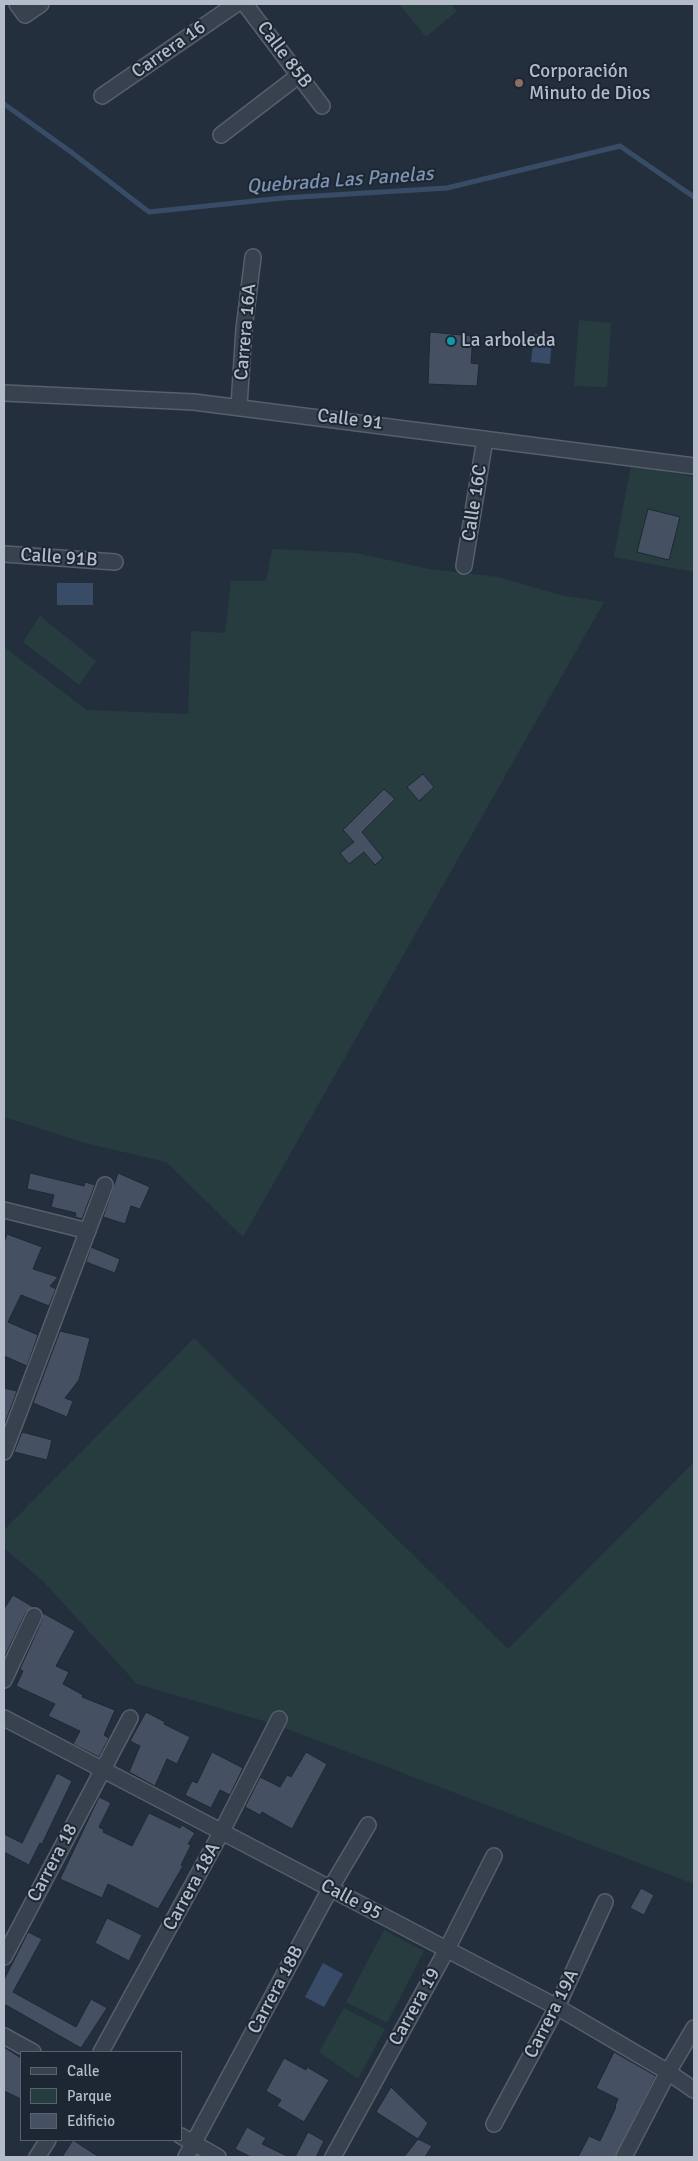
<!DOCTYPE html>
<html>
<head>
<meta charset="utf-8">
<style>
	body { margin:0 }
	#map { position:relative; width:698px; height:2161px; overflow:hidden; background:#242f3e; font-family:Signika,sans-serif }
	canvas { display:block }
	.frame { position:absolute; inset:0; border:5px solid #b4bcc9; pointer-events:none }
	.legend { position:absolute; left:20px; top:2051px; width:162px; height:90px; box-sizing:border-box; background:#1d2633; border:1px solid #59626f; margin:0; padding:6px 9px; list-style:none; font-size:15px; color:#b4bcc9 }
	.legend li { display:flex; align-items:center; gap:10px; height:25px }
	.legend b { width:25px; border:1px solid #59626f }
</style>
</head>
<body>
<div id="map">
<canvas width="698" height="2161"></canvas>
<div class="frame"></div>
<ul class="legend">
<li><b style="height:6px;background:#38414e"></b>Calle</li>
<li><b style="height:14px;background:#263c3f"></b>Parque</li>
<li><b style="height:14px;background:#455162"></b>Edificio</li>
</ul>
</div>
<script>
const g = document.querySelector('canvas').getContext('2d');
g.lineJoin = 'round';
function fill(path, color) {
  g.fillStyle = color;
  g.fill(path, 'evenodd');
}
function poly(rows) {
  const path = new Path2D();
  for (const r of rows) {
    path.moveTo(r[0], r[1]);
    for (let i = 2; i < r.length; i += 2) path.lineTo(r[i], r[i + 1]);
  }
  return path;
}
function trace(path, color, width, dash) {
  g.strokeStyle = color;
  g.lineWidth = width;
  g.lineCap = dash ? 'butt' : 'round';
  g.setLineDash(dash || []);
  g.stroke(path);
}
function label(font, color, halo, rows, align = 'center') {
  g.font = font + ' Signika,sans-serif';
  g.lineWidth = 4;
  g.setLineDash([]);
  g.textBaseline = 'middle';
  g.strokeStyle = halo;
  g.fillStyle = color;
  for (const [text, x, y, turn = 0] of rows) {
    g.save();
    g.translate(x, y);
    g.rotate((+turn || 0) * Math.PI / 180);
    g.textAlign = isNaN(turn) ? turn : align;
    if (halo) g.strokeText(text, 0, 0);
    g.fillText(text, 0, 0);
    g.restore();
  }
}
fill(poly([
	[399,4,451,4,457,11,426,37],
	[579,320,611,323,607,387,574,386],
	[631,465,694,477,694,572,614,557],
	[272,549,356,553,429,569,498,577,560,595,604,602,243,1237,166,1162,85,1143,4,1117,4,647,87,710,188,714,191,631,225,633,231,581,266,581],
	[40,616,96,661,79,685,23,642],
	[194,1338,508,1649,694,1462,694,1884,277,1725,137,1684,43,1581,4,1548,4,1530],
	[384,1930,424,1951,387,2023,346,2002],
	[344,2008,385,2029,358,2079,319,2052]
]), '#263c3f');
fill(poly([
	[534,334,552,336,550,364,531,362],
	[57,583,93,583,93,605,57,605],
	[323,1963,343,1974,324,2007,305,1997]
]), '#394c67');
trace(poly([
	[4,104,71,152,149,212,283,198,447,188,620,146,694,197]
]), '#394c67', 5);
const building = poly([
	[430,332,473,336,471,363,479,364,477,386,428,384,430,332],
	[648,509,680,517,669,560,637,552,648,509],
	[423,774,434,787,419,801,407,787,423,774],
	[384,789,395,799,362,832,383,858,375,865,364,852,349,864,340,853,354,842,343,830,384,789],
	[30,1173,84,1186,85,1182,95,1185,82,1219,75,1217,76,1213,51,1207,54,1195,27,1189,30,1173],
	[118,1173,150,1187,140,1209,131,1206,125,1224,103,1217,118,1173],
	[7,1234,42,1247,33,1269,58,1277,50,1286,56,1289,49,1306,21,1295,8,1322,38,1335,27,1366,4,1356,4,1243,7,1234],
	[91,1247,120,1259,115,1273,86,1262,91,1247],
	[60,1331,90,1338,79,1380,65,1398,73,1401,67,1417,33,1403,60,1331],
	[4,1388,17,1391,4,1426,4,1388],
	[22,1432,52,1440,47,1460,14,1452,22,1432],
	[13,1595,33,1607,26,1612,4,1658,4,1609,13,1595],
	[43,1613,75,1631,56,1666,69,1672,63,1684,83,1695,82,1697,115,1710,104,1735,109,1738,99,1757,73,1744,80,1731,48,1716,55,1704,16,1686,23,1671,20,1669,42,1620,43,1613],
	[146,1712,165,1722,164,1724,190,1737,177,1764,167,1759,155,1786,129,1772,140,1746,130,1741,146,1712],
	[212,1752,243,1768,230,1795,220,1790,211,1808,185,1795,192,1781,197,1783,212,1752],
	[306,1752,327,1764,292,1829,262,1812,260,1815,245,1807,260,1777,280,1787,287,1775,291,1777,306,1752],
	[57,1773,72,1781,42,1844,40,1843,29,1865,4,1852,4,1834,22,1843,57,1773],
	[99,1797,111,1803,99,1827,104,1830,103,1832,132,1846,149,1813,180,1828,182,1825,195,1833,188,1844,191,1845,181,1865,183,1866,158,1909,108,1884,102,1898,60,1879,99,1797],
	[641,1888,654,1895,644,1915,630,1908,641,1888],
	[107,1918,142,1935,129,1961,95,1943,107,1918],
	[28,1932,42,1939,13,1992,76,2027,91,1999,107,2008,81,2048,6,2005,4,2011,4,1980,28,1932],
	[4,2047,21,2058,21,2099,4,2091,4,2047],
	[614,2052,656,2076,615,2157,578,2157,589,2136,600,2141,616,2107,615,2106,618,2099,596,2088,614,2052],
	[284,2058,306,2070,307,2067,329,2080,304,2122,277,2106,281,2100,266,2091,284,2058],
	[391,2087,428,2123,418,2139,376,2112,391,2087],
	[247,2127,266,2138,262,2144,289,2157,251,2157,235,2149,247,2127],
	[308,2132,324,2141,316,2157,295,2157,308,2132],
	[418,2139,432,2146,425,2157,404,2157,418,2139],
	[73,2140,99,2157,62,2157,73,2140]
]);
fill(building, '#455162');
trace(building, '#1f2835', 1);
const minor = poly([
	[17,4,25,15,41,4],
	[245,4,322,106],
	[102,96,236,4],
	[221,135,298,76],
	[4,393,194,402,694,466],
	[239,406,244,329,253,257],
	[4,554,115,562],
	[464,566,485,439],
	[4,1210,88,1231],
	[4,1452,105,1185],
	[4,1680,34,1616],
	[4,1718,557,2007,668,2072,694,2090],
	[4,1957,130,1718],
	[4,2036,33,2052],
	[101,2052,221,1833,279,1719],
	[494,2124,557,2007,605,1902],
	[181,2136,218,2157],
	[37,2157,48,2140],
	[186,2157,330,1889,368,1825],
	[333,2157,446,1951,494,1856],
	[624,2157,668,2072,694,2028]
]);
trace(minor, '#565f6c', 18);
trace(minor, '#38414e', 15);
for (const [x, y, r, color] of [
	[519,83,5,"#8d6e63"],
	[451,341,5,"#0f9aa8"]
]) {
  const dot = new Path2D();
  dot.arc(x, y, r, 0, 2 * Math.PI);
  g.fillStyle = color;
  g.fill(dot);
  trace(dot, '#1d2633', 2);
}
label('19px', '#b4bcc9', '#1d2633', [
	["Carrera 16",169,50,-35],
	["Calle 85B",284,55,53],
	["Carrera 16A",246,332,-85],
	["Calle 91",350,420,7],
	["Calle 16C",475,503,-81],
	["Calle 91B",59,558,4],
	["Carrera 18",53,1863,-62],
	["Carrera 18A",192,1887,-61],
	["Calle 95",351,1900,28],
	["Carrera 18B",276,1990,-62],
	["Carrera 19",415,2007,-61],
	["Carrera 19A",552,2014,-63]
]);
label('19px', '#b4bcc9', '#1d2633', [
	["Corporación",529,72],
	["Minuto de Dios",529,94],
	["La arboleda",461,341]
], 'left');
label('italic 20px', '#7c92b1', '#1d2633', [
	["Quebrada Las Panelas",340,181,-4]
]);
</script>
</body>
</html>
